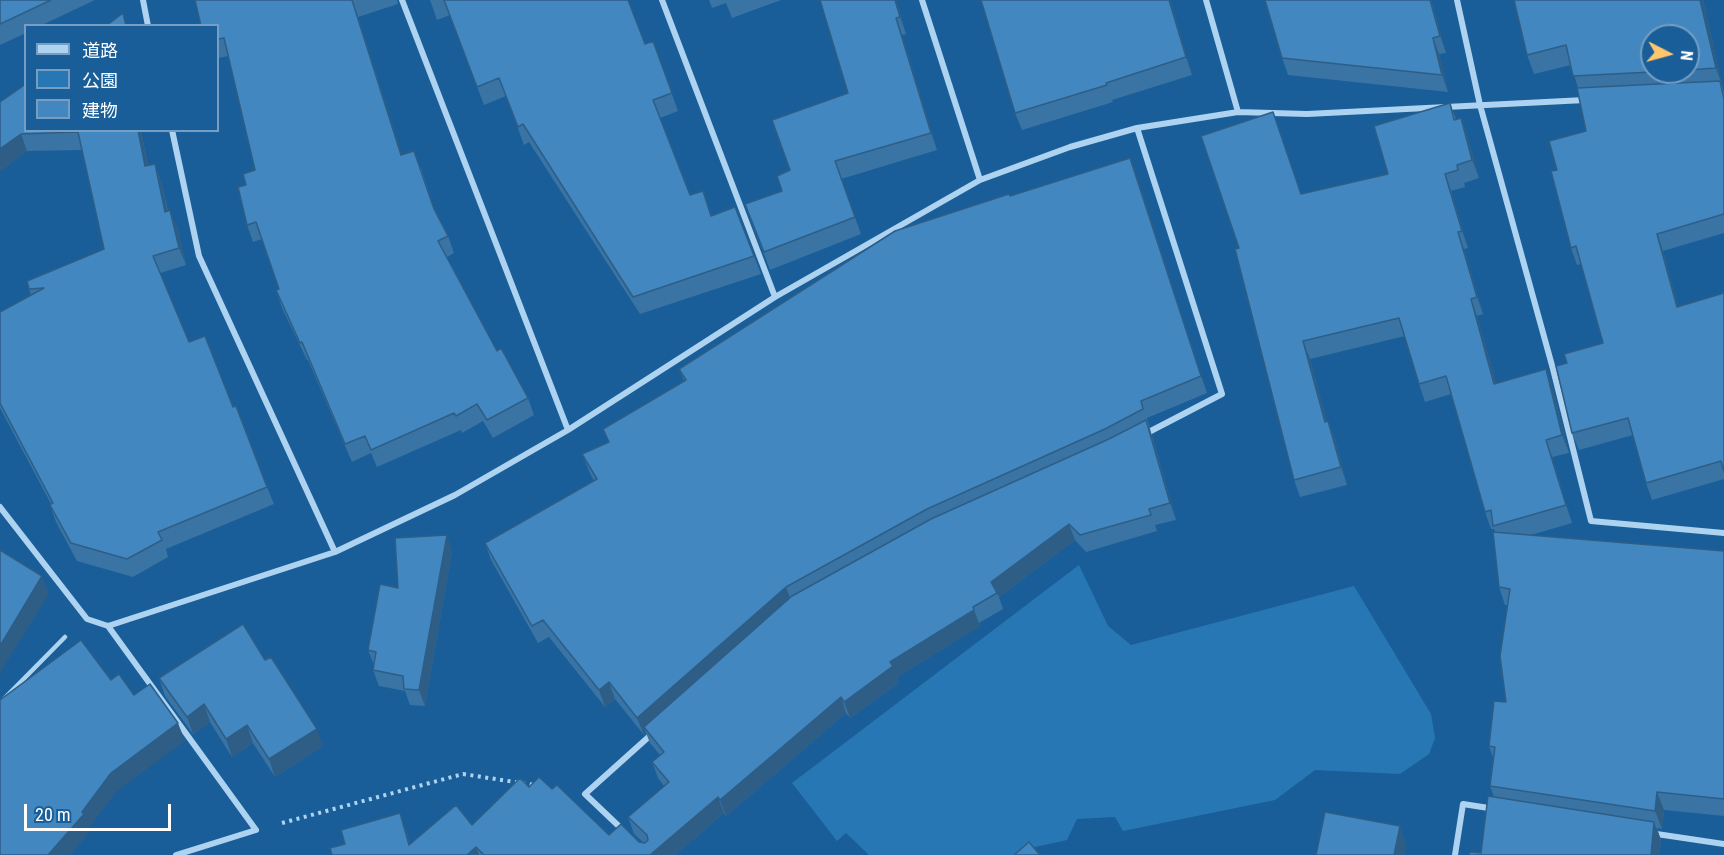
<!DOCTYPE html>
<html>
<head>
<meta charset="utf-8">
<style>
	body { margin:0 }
	#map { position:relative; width:1724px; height:855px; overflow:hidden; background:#195e99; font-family:"Roboto Condensed","Noto Sans JP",sans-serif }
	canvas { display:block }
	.legend { position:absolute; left:24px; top:24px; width:195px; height:108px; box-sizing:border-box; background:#195e99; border:2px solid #759ec2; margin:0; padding:8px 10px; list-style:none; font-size:18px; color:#fff }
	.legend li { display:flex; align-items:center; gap:12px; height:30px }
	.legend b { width:30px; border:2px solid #759ec2 }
	.north { position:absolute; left:1640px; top:24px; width:60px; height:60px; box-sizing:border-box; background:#195e99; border:2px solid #759ec2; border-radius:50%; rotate:96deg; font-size:16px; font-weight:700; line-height:24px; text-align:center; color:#fff }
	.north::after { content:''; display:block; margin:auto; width:21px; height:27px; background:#ffc66e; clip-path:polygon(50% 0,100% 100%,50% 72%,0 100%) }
	.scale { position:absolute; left:24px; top:804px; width:147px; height:27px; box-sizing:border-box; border:3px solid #fff; border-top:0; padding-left:8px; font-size:18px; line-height:21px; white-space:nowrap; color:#fff; -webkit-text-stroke:4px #195e99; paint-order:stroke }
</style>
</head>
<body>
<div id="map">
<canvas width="1724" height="855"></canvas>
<ul class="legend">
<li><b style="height:8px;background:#add3f1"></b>道路</li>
<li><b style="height:16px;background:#2877b5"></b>公園</li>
<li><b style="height:16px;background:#4287c0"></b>建物</li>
</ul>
<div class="north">N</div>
<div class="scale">20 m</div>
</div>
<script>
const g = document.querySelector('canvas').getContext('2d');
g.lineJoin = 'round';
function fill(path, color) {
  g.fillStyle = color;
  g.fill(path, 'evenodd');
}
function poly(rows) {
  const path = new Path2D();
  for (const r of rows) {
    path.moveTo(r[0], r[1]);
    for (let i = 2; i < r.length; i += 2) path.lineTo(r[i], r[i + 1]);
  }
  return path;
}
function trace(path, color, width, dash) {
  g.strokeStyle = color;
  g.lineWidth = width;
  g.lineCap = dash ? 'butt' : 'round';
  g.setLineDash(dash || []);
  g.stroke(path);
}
fill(poly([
	[1079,565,1108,626,1131,645,1354,586,1431,714,1435,738,1429,754,1400,774,1315,770,1275,800,1123,831,1115,817,1077,819,1067,840,1021,850,1015,855,869,855,846,833,837,841,792,783]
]), '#2877b5');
trace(poly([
	[282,823,463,774,534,785]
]), '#add3f1', 4, [3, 4.5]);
trace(poly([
	[0,703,65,637]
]), '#add3f1', 4.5);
trace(poly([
	[143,0,148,26],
	[402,0,568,430],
	[662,0,775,297],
	[922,0,980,180],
	[1206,0,1238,112],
	[1457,0,1480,105,1553,369,1591,521,1724,533],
	[1137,128,1222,394,1145,434],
	[172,130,199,256,335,552],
	[0,507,87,619,108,626,335,552,455,495,568,430,775,297,980,180,1070,147,1137,128,1238,112,1307,114,1585,100],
	[108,626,256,830,176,855],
	[625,832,585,794,653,733],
	[1650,833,1724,844],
	[1455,855,1463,804,1495,809]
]), '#add3f1', 6);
fill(poly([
	[0,0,95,0,40,26,26,26,26,33,0,45],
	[195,0,397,0,398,4,358,17,402,155,421,168,435,212,448,236,454,253,447,257,497,351,528,398,534,415,493,438,483,421,462,433,461,430,377,467,371,453,352,462,308,360,307,360,282,308,276,290,279,289,262,239,253,242,247,225,246,185,255,170,228,56,218,58,218,26],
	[430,0,628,0,645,44,653,41,678,111,660,118,690,195,711,216,735,207,761,274,640,314,529,142,524,145,506,96,484,105,450,15,437,20],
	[709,0,781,0,732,18,726,3,712,8],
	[820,0,896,0,906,34,902,35,937,150,841,179,861,234,770,270,745,204,782,191,790,170,848,93],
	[1170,0,1192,75,1112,100,1113,102,1022,130,1015,113],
	[1265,0,1431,0,1446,53,1439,54,1448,92,1288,75,1282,58],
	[1514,0,1703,0,1724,93,1724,233,1663,251,1678,306,1724,293,1724,479,1652,500,1646,483,1633,435,1579,450,1572,433,1567,363,1603,343,1581,264,1577,265,1571,248,1557,170,1586,131,1578,88,1571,65,1534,74,1527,55],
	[1688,36,1688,72,1652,72],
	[0,102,141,130,148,166,155,164,161,181,168,211,177,227,186,265,160,273,189,342,233,407,267,487,274,504,166,549,168,557,133,577,77,561,56,522,50,505,51,504,0,408,0,312,31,295,29,289,104,249,82,150,27,151,0,171],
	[1450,103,1456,119,1461,118,1467,135,1479,178,1464,183,1465,187,1451,191,1468,248,1464,249,1483,314,1477,316,1496,383,1546,369,1552,386,1569,453,1552,457,1572,523,1531,535,1724,551,1724,816,1664,810,1662,829,1657,828,1661,840,1659,855,1469,855,1481,853,1494,797,1490,786,1493,758,1489,746,1506,702,1508,605,1505,605,1499,587,1495,532,1494,529,1491,529,1485,512,1451,394,1425,402,1419,384,1405,336,1310,359,1327,422,1328,421,1335,439,1347,485,1300,497,1294,480,1239,248,1273,112,1301,194,1388,174],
	[1130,158,1207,393,1147,418,1176,520,1155,525,1157,531,1086,552,1075,540,999,597,1003,609,979,623,980,626,897,677,899,683,850,718,846,713,726,816,724,813,675,855,332,855,345,844,406,829,410,844,472,825,529,787,552,789,609,835,644,843,634,834,628,817,664,786,658,778,652,762,660,755,650,743,646,733,644,735,615,699,605,707,549,637,538,643,491,560,485,543,594,481,589,471,582,454,608,442,684,381,679,369,1010,196],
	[452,551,425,706,410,705,405,691,379,686,373,670,374,665,368,650,398,588],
	[265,660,323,746,275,777,253,743,232,757,210,722,193,734,165,696,159,678]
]), '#3974a5');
fill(poly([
	[352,0,358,17,408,172,401,155],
	[895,0,896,0,906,34,900,17],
	[1169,0,1170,0,1192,75,1186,57],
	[1430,0,1433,7,1446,53,1440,36],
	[1700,0,1703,0,1723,88,1716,68],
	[896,18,902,35,937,150,931,133],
	[1433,38,1439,54,1448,92,1442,75],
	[1461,118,1467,135,1479,178,1472,160],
	[138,130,141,130,151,184,145,166],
	[21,134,27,151,0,171,0,149],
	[1130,158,1137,175,1207,393,1201,376],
	[155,164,161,181,171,229,165,212],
	[1445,174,1451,191,1468,248,1462,231],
	[170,210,177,227,186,265,179,248],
	[1458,232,1464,249,1483,314,1477,297],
	[1657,234,1663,251,1683,324,1677,307],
	[1471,299,1477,316,1501,401,1494,384],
	[1303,341,1310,359,1332,440,1325,422],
	[1546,369,1552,386,1569,453,1562,435],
	[1146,420,1152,437,1176,520,1170,503],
	[1328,421,1335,439,1347,485,1341,467],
	[1546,440,1552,457,1572,523,1566,505],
	[1069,524,1075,540,999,597,991,582],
	[447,535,452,551,425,706,419,690],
	[42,576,49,594,0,673,0,646],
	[786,587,792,604,644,727,646,733,644,735,637,718],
	[974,610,980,626,897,677,899,683,850,718,844,702,890,662],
	[609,682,615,699,605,707,599,690],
	[841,697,846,713,726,816,720,800],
	[204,704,210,722,193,734,187,717],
	[178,723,185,741,117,791,89,828,91,831,70,855,48,855,82,812,111,773],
	[247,725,253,743,232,757,226,739],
	[317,729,323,746,275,777,269,759],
	[1657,792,1664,810,1662,829,1655,811],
	[718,797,724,813,675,855,650,855],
	[400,813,406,829,413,855,409,845],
	[1654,822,1661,840,1659,855,1651,855],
	[1400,826,1406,844,1404,855,1394,855],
	[476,847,479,855,467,855]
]), '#2e5e86');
const building = poly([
	[0,0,51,0,0,24,0,0],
	[195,0,352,0,401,155,414,151,434,209,448,236,438,241,497,351,501,348,528,398,487,420,477,404,456,416,454,413,371,450,365,436,345,444,302,342,300,343,276,290,279,289,256,222,247,225,238,187,246,185,243,174,255,170,224,38,218,39,218,26,201,26,195,0],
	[444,0,628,0,645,44,653,41,672,93,653,100,690,195,703,191,711,216,735,207,754,256,633,297,523,124,518,127,499,78,477,87,444,0],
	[820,0,895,0,900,17,896,18,931,133,835,161,855,217,764,252,745,204,782,191,777,176,790,170,772,120,848,93,820,0],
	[981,0,1169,0,1186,57,1106,83,1107,85,1015,113,981,0],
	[1265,0,1430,0,1440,36,1433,38,1442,75,1282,58,1265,0],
	[1514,0,1700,0,1716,68,1688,70,1688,36,1652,36,1652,72,1573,76,1566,45,1527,55,1514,0],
	[123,13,126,26,106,26,123,13],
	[1720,81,1724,99,1724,214,1657,234,1677,307,1724,293,1724,472,1721,461,1646,483,1628,418,1572,433,1556,366,1567,363,1564,354,1603,343,1576,246,1571,248,1551,171,1557,170,1549,141,1586,131,1577,88,1720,81],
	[26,84,26,130,138,130,145,166,155,164,165,212,170,210,179,248,153,256,189,342,205,336,233,407,236,406,267,487,158,532,162,540,127,559,71,543,50,505,53,503,0,403,0,312,44,288,29,289,27,281,104,249,78,132,21,134,0,149,0,102,26,84],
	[1450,103,1454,120,1461,118,1472,160,1457,165,1458,170,1445,174,1462,231,1458,232,1477,297,1471,299,1494,384,1546,369,1562,435,1546,440,1566,505,1493,526,1491,510,1485,512,1446,376,1419,384,1399,318,1303,341,1325,422,1328,421,1341,467,1294,480,1235,249,1239,248,1201,136,1273,112,1301,194,1388,174,1374,126,1450,103],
	[1130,158,1201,376,1141,401,1143,409,1105,429,927,509,786,587,637,718,609,682,599,690,543,620,532,626,485,543,597,479,582,454,609,442,603,429,686,380,679,369,895,231,1009,194,1010,196,1130,158],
	[1146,420,1170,503,1149,509,1151,515,1080,535,1069,524,991,582,997,593,973,607,974,610,890,662,893,666,844,702,841,697,720,800,718,797,650,855,484,855,476,847,467,855,332,855,330,848,345,844,341,830,400,813,409,845,456,805,472,825,520,778,529,787,539,777,552,789,557,785,609,835,621,824,639,842,645,843,648,840,647,835,628,817,669,782,652,762,664,752,644,727,792,596,931,519,1109,439,1146,420],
	[1493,532,1724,551,1724,799,1657,792,1655,811,1490,786,1495,747,1489,746,1494,701,1506,702,1500,656,1510,589,1499,587,1493,532],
	[447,535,419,690,404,689,403,676,373,670,376,652,368,650,380,584,398,588,395,538,447,535],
	[0,550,42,576,0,646,0,550],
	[243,624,265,660,271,657,317,729,269,759,247,725,226,739,204,704,187,717,159,678,243,624],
	[81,640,111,680,119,674,134,695,150,684,178,723,111,773,82,812,84,814,48,855,0,855,0,700,81,640],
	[1488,796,1654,822,1651,855,1469,855,1470,852,1481,853,1488,796],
	[1325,812,1400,826,1394,855,1316,855,1325,812],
	[1029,842,1040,855,1014,855,1029,842]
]);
fill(building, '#4287c0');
trace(building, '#2e5e86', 1.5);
</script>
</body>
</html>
